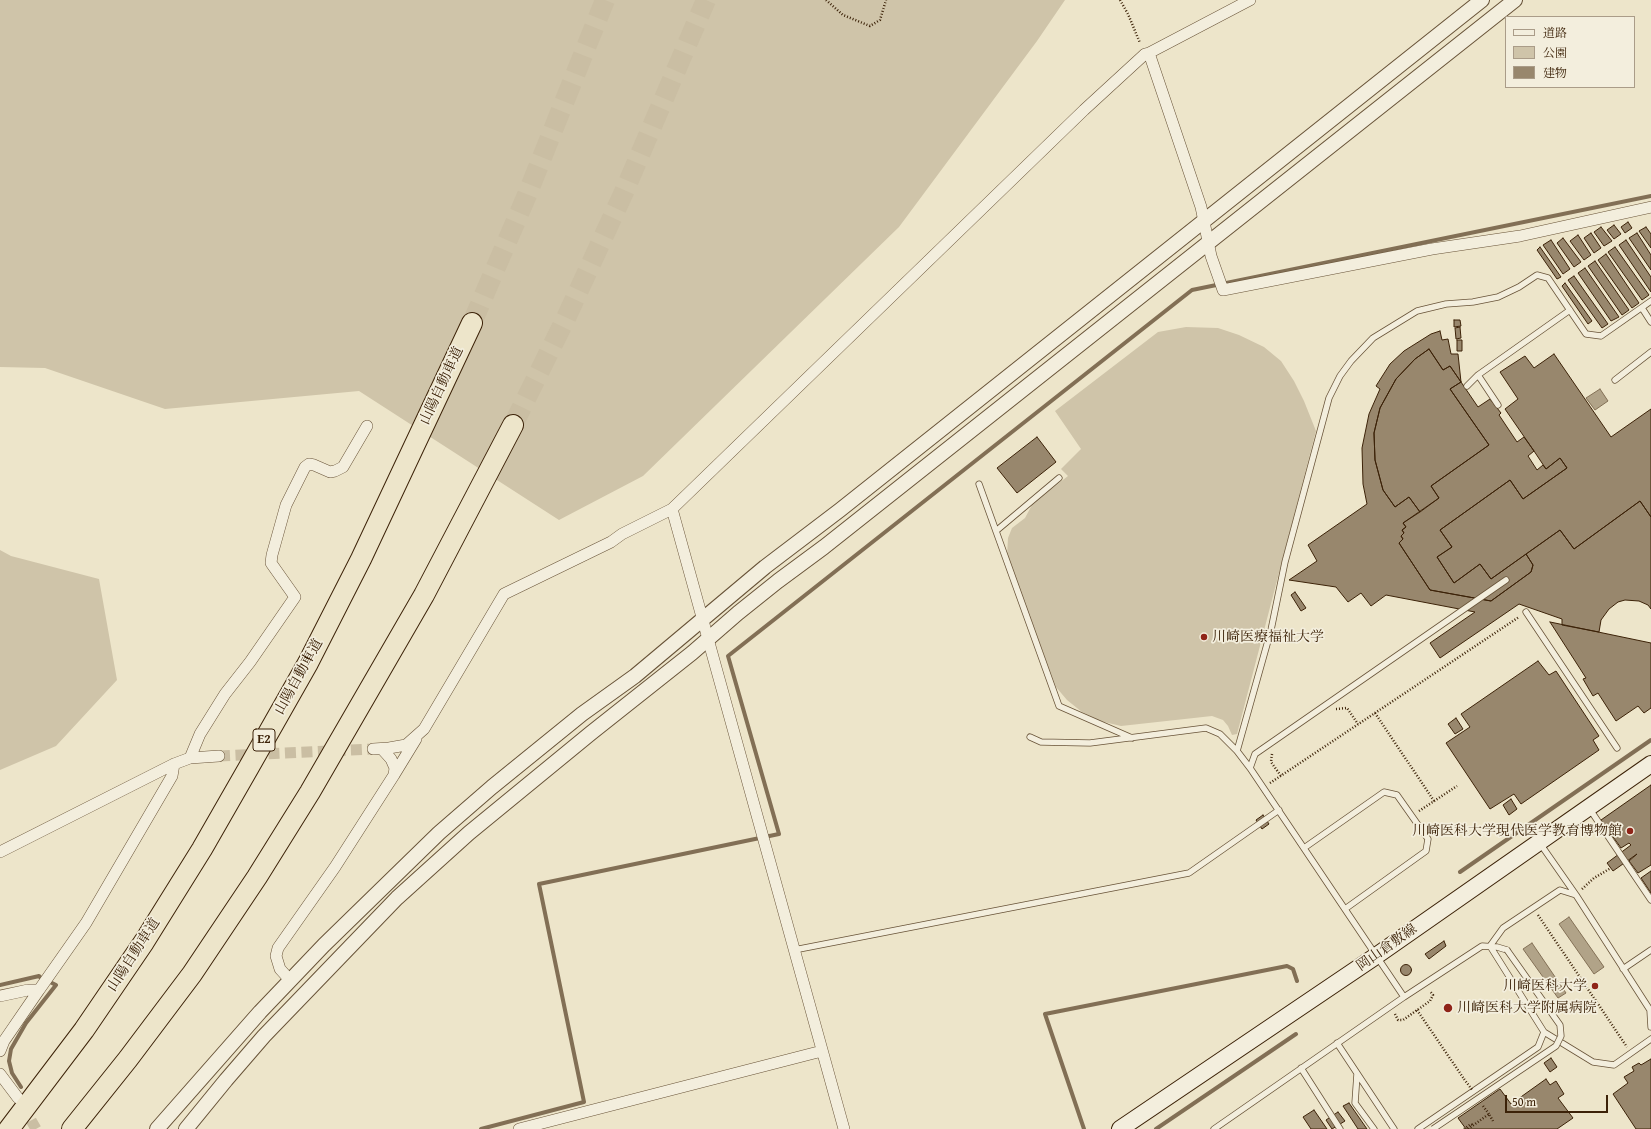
<!DOCTYPE html>
<html>
<head>
<meta charset="utf-8">
<style>
	body { margin:0 }
	#map { position:relative; width:1651px; height:1129px; overflow:hidden; background:#ede5ca; font-family:"Gentium Book Plus","Noto Serif JP",serif }
	canvas { display:block }
	.legend { position:absolute; left:1505px; top:16px; width:130px; height:72px; box-sizing:border-box; background:#f3eedd; border:1px solid #aa9c88; margin:0; padding:5px 7px; list-style:none; font-size:12px; color:#3c2208 }
	.legend li { display:flex; align-items:center; gap:8px; height:20px }
	.legend b { width:20px; border:1px solid #aa9c88 }
	.scale { position:absolute; left:1505px; top:1095px; width:103px; height:18px; box-sizing:border-box; border:2px solid #3c2208; border-top:0; padding-left:5px; font-size:12px; line-height:14px; white-space:nowrap; color:#3c2208; -webkit-text-stroke:3px #f3eedd; paint-order:stroke }
</style>
</head>
<body>
<div id="map">
<canvas width="1651" height="1129"></canvas>
<ul class="legend">
<li><b style="height:5px;background:#f3eedd"></b>道路</li>
<li><b style="height:11px;background:#cfc4a9"></b>公園</li>
<li><b style="height:11px;background:#98876d"></b>建物</li>
</ul>
<div class="scale">50 m</div>
</div>
<script>
const g = document.querySelector('canvas').getContext('2d');
g.lineJoin = 'round';
function fill(path, color) {
  g.fillStyle = color;
  g.fill(path, 'evenodd');
}
function poly(rows) {
  const path = new Path2D();
  for (const r of rows) {
    if (r.length === 3) {
      path.moveTo(r[0] + r[2], r[1]);
      path.arc(r[0], r[1], r[2], 0, 2 * Math.PI);
      continue;
    }
    path.moveTo(r[0], r[1]);
    for (let i = 2; i < r.length; i += 2) path.lineTo(r[i], r[i + 1]);
  }
  return path;
}
function trace(path, color, width, dash) {
  g.strokeStyle = color;
  g.lineWidth = width;
  g.lineCap = dash ? 'butt' : 'round';
  g.setLineDash(dash || []);
  g.stroke(path);
}
function label(font, color, halo, rows, align = 'center') {
  g.font = font + ' "Gentium Book Plus","Noto Serif JP",serif';
  g.lineWidth = 3.5;
  g.setLineDash([]);
  g.textBaseline = 'middle';
  g.strokeStyle = halo;
  g.fillStyle = color;
  for (const [text, x, y, turn = 0] of rows) {
    g.save();
    g.translate(x, y);
    g.rotate((+turn || 0) * Math.PI / 180);
    g.textAlign = isNaN(turn) ? turn : align;
    if (halo) g.strokeText(text, 0, 0);
    g.fillText(text, 0, 0);
    g.restore();
  }
}
fill(poly([
	[0,0,1065,0,1037,41,899,227,643,476,559,520,359,391,165,409,45,368,0,367],
	[1186,327,1218,328,1239,335,1264,347,1281,361,1294,381,1304,401,1316,431,1237,734,1232,735,1228,726,1223,720,1212,716,1121,726,1100,721,1082,712,1067,700,1056,687,1007,556,1008,538,1012,528,1025,518,1033,503,1068,476,1061,469,1081,449,1055,411,1158,332],
	[0,550,11,556,99,579,117,680,56,746,0,770]
]), '#cfc4a9');
const water = poly([
	[1600,389,1608,401,1595,410,1586,398,1600,389],
	[1569,917,1604,967,1594,974,1559,924,1569,917],
	[1532,943,1566,993,1558,998,1523,949,1532,943]
]);
fill(water, '#b1a388');
trace(water, '#826f55', 1);
trace(poly([
	[1460,872,1651,740],
	[0,985,39,976,41,978],
	[21,1087,12,1073,9,1061,11,1049,26,1023,56,985,52,983],
	[481,1129,584,1102,539,884,779,834,728,656,1192,290,1651,196],
	[1084,1129,1045,1014,1287,966,1293,969,1297,981],
	[1156,1129,1296,1034]
]), '#826f55', 4);
const building = poly([
	[1628,222,1632,228,1625,233,1621,227,1628,222],
	[1614,225,1621,234,1614,239,1607,230,1614,225],
	[1601,227,1612,241,1604,246,1594,232,1601,227],
	[1646,227,1651,234,1651,248,1639,231,1646,227],
	[1591,233,1601,248,1594,253,1584,238,1591,233],
	[1637,233,1651,255,1651,270,1629,238,1637,233],
	[1578,235,1591,255,1584,260,1570,241,1578,235],
	[1563,238,1581,262,1574,267,1557,243,1563,238],
	[1551,240,1570,269,1563,274,1543,245,1551,240],
	[1626,240,1651,277,1651,292,1619,245,1626,240],
	[1540,247,1561,277,1557,279,1537,250,1540,247],
	[1615,247,1649,295,1642,300,1608,252,1615,247],
	[1606,254,1639,303,1632,308,1598,260,1606,254],
	[1595,261,1629,310,1622,315,1588,266,1595,261],
	[1585,268,1619,317,1611,321,1578,273,1585,268],
	[1574,276,1608,324,1602,328,1568,280,1574,276],
	[1565,283,1592,321,1588,324,1562,286,1565,283],
	[1454,320,1460,320,1461,326,1454,327,1454,320],
	[1460,327,1461,338,1456,339,1455,328,1460,327],
	[1440,331,1442,340,1448,339,1451,354,1458,354,1461,382,1450,366,1443,370,1429,349,1415,359,1396,379,1380,408,1374,433,1375,460,1383,490,1395,507,1409,497,1420,512,1403,523,1406,527,1402,530,1404,533,1401,536,1403,539,1399,543,1430,590,1491,601,1531,572,1533,565,1526,554,1560,530,1574,549,1640,501,1651,517,1651,609,1648,605,1639,601,1625,600,1618,602,1609,609,1601,620,1599,632,1562,625,1562,619,1519,604,1440,658,1430,643,1475,612,1386,595,1371,606,1361,593,1348,602,1336,587,1289,580,1317,561,1308,545,1367,504,1363,484,1362,448,1369,414,1380,389,1376,386,1390,364,1404,351,1431,334,1440,331],
	[1457,340,1462,340,1462,351,1457,351,1457,340],
	[1429,349,1443,370,1450,366,1461,382,1450,389,1489,445,1431,486,1439,498,1420,512,1409,497,1395,507,1383,490,1375,460,1374,433,1380,408,1396,379,1415,359,1429,349],
	[1554,354,1611,437,1651,409,1651,517,1640,501,1574,549,1560,530,1491,579,1480,564,1454,583,1437,557,1452,547,1440,530,1510,480,1523,499,1567,468,1560,458,1546,469,1534,451,1505,409,1518,399,1500,372,1525,356,1534,368,1554,354],
	[1461,382,1478,407,1490,399,1501,413,1499,415,1517,442,1524,437,1534,451,1528,456,1537,470,1543,465,1546,469,1560,458,1567,468,1523,499,1510,480,1440,530,1452,547,1437,557,1454,583,1480,564,1491,579,1526,554,1533,565,1531,572,1491,601,1430,590,1399,543,1403,539,1401,536,1404,533,1402,530,1406,527,1403,523,1439,498,1431,486,1489,445,1450,389,1461,382],
	[1037,437,1056,462,1017,493,997,468,1037,437],
	[1295,592,1306,608,1301,611,1291,595,1295,592],
	[1550,622,1651,643,1651,708,1644,713,1638,706,1616,721,1598,693,1593,696,1583,679,1586,678,1550,622],
	[1538,661,1549,675,1556,671,1599,736,1593,740,1599,750,1521,804,1514,794,1490,809,1446,743,1470,727,1461,714,1538,661],
	[1456,718,1463,729,1455,734,1448,724,1456,718],
	[1651,785,1651,865,1638,873,1629,861,1637,854,1613,871,1607,863,1631,845,1629,843,1621,848,1601,820,1651,785],
	[1511,799,1517,809,1509,815,1503,805,1511,799],
	[1263,815,1269,824,1262,829,1256,820,1263,815],
	[1651,871,1651,893,1641,878,1651,871],
	[1444,941,1446,946,1429,959,1425,954,1444,941],
	[1406,970,5.5],
	[1551,1058,1557,1067,1550,1072,1544,1063,1551,1058],
	[1651,1059,1651,1129,1636,1129,1613,1094,1628,1083,1624,1077,1634,1071,1632,1067,1639,1063,1641,1065,1651,1059],
	[1546,1079,1550,1085,1556,1081,1564,1094,1558,1098,1573,1118,1557,1129,1466,1129,1458,1118,1500,1089,1511,1104,1546,1079],
	[1349,1103,1367,1129,1358,1129,1343,1106,1349,1103],
	[1314,1110,1327,1129,1311,1129,1303,1117,1314,1110],
	[1338,1112,1345,1121,1332,1129,1326,1120,1338,1112]
]);
fill(building, '#98876d');
trace(building, '#3c2208', 1);
trace(poly([
	[219,756,373,749],
	[23,1106,36,1129]
]), '#cabea3', 11, [11, 5.5]);
trace(poly([
	[472,323,527,195,605,0],
	[513,425,566,318,624,192,706,0]
]), '#cabea3', 20, [20, 10]);
const service = poly([
	[1642,308,1651,322],
	[1478,375,1498,405],
	[1615,380,1651,352],
	[1467,386,1478,375,1570,310],
	[979,484,1059,706,1132,738],
	[996,531,1059,478],
	[1526,612,1617,748],
	[1030,737,1041,742,1090,743,1206,728,1220,734,1237,751,1250,768],
	[1237,751,1271,630,1285,562,1329,398,1340,376,1351,361,1373,338,1417,311,1446,304,1473,302,1498,297,1519,287,1537,275,1548,278,1586,334,1601,336,1651,301],
	[1589,808,1651,900],
	[1539,842,1576,895],
	[1304,848,1384,792,1397,795,1428,839,1426,851,1345,909],
	[794,950,1189,873,1279,810],
	[1623,969,1651,950],
	[1404,997,1250,768,1255,754,1506,580],
	[1544,1032,1593,1062,1614,1065,1651,1039],
	[1337,1043,1394,1129],
	[1301,1068,1340,1129],
	[1357,1074,1355,1103,1374,1129],
	[1214,1129,1404,997,1482,946,1497,947,1507,950],
	[1418,1129,1538,1047,1544,1032,1490,946,1503,928,1560,890,1576,895,1650,1010,1651,1027]
]);
const minor = poly([
	[1149,53,1201,207,1211,256,1223,290,1432,249,1520,236,1651,207],
	[672,509,844,1129],
	[373,749,389,748,406,745,424,729,504,594,611,542,622,534,672,509,1084,110,1145,54,1149,53,1250,0],
	[190,758,200,734,225,694,250,662,295,597,271,563,272,555,286,505,305,467,309,464,314,465,330,472,335,471,343,467,367,426],
	[394,775,416,739],
	[0,852,174,764,190,758,219,756],
	[290,980,280,969,276,956,278,948,335,867,394,775,395,768,391,759,382,749],
	[0,996,28,990,39,990,86,923,172,776,174,764],
	[0,1051,4,1041,39,990],
	[0,1074,18,1098],
	[519,1129,822,1051]
]);
const tertiary = poly([
	[157,1129,260,1012,324,945,439,833,492,787,582,714,635,676,765,567,840,510,1482,0],
	[186,1129,226,1080,264,1036,397,898,469,833,591,733,692,653,738,613,778,581,824,547,1515,0]
]);
const secondary = poly([
	[1120,1129,1376,956,1651,764]
]);
const motorway = poly([
	[9,1129,84,1030,144,942,202,849,249,767,308,663,361,559,472,323],
	[72,1129,128,1059,192,974,257,877,310,792,424,595,513,425]
]);
trace(service, '#685338', 7);
trace(minor, '#685338', 12);
trace(tertiary, '#685338', 16);
trace(secondary, '#3c2208', 18);
trace(motorway, '#3c2208', 22);
trace(poly([
	[826,0,843,15,870,26,880,20,886,0],
	[1120,0,1128,14,1140,43],
	[1336,709,1347,708,1358,724],
	[1375,713,1434,801],
	[1272,754,1271,762,1281,776],
	[1270,783,1519,617],
	[1419,811,1457,786],
	[1582,889,1594,878,1611,868],
	[1538,915,1627,1047],
	[1417,1010,1464,1079],
	[1395,1014,1398,1020,1403,1020,1430,1001,1433,995,1430,991],
	[1483,1106,1489,1114],
	[1464,1129,1471,1124,1473,1125],
	[1468,1129,1489,1114,1493,1121]
]), '#3c2208', 2.5, [1, 2]);
trace(service, '#f3eedd', 5.5);
trace(minor, '#f3eedd', 11);
trace(tertiary, '#f3eedd', 14);
trace(secondary, '#f3eedd', 16);
trace(motorway, '#ede5ca', 20);
const serviceBridge = poly([
	[1433,1129,1556,1046,1561,1036,1560,1025,1507,950]
]);
trace(serviceBridge, '#685338', 7, []);
trace(poly([
	[1464,1079,1473,1091]
]), '#3c2208', 2.5, [1, 2]);
trace(serviceBridge, '#f3eedd', 5.5);
for (const [x, y, r, color] of [
	[1204,637,4,"#8f2418"],
	[1630,831,4,"#8f2418"],
	[1595,986,4,"#8f2418"],
	[1448,1008,5,"#8f2418"]
]) {
  const dot = new Path2D();
  dot.arc(x, y, r, 0, 2 * Math.PI);
  g.fillStyle = color;
  g.fill(dot);
  trace(dot, '#f3eedd', 1.5);
}
for (const [x, y, w] of [
	[264,740,22]
]) {
  const box = new Path2D();
  box.roundRect(x - w / 2, y - 11, w, 22, 3);
  g.fillStyle = '#f3eedd';
  g.fill(box);
  trace(box, '#3c2208', 1);
}
label('bold 13px', '#3c2208', null, [
	["E2",264,740]
]);
label('14px', '#3c2208', '#f3eedd', [
	["山陽自動車道",442,386,-65],
	["山陽自動車道",299,677,-61],
	["岡山倉敷線",1387,948,-35],
	["山陽自動車道",134,955,-57]
]);
label('14px', '#3c2208', '#f3eedd', [
	["川崎医療福祉大学",1212,637],
	["川崎医科大学現代医学教育博物館",1622,831,"right"],
	["川崎医科大学",1587,986,"right"],
	["川崎医科大学附属病院",1457,1008]
], 'left');
</script>
</body>
</html>
